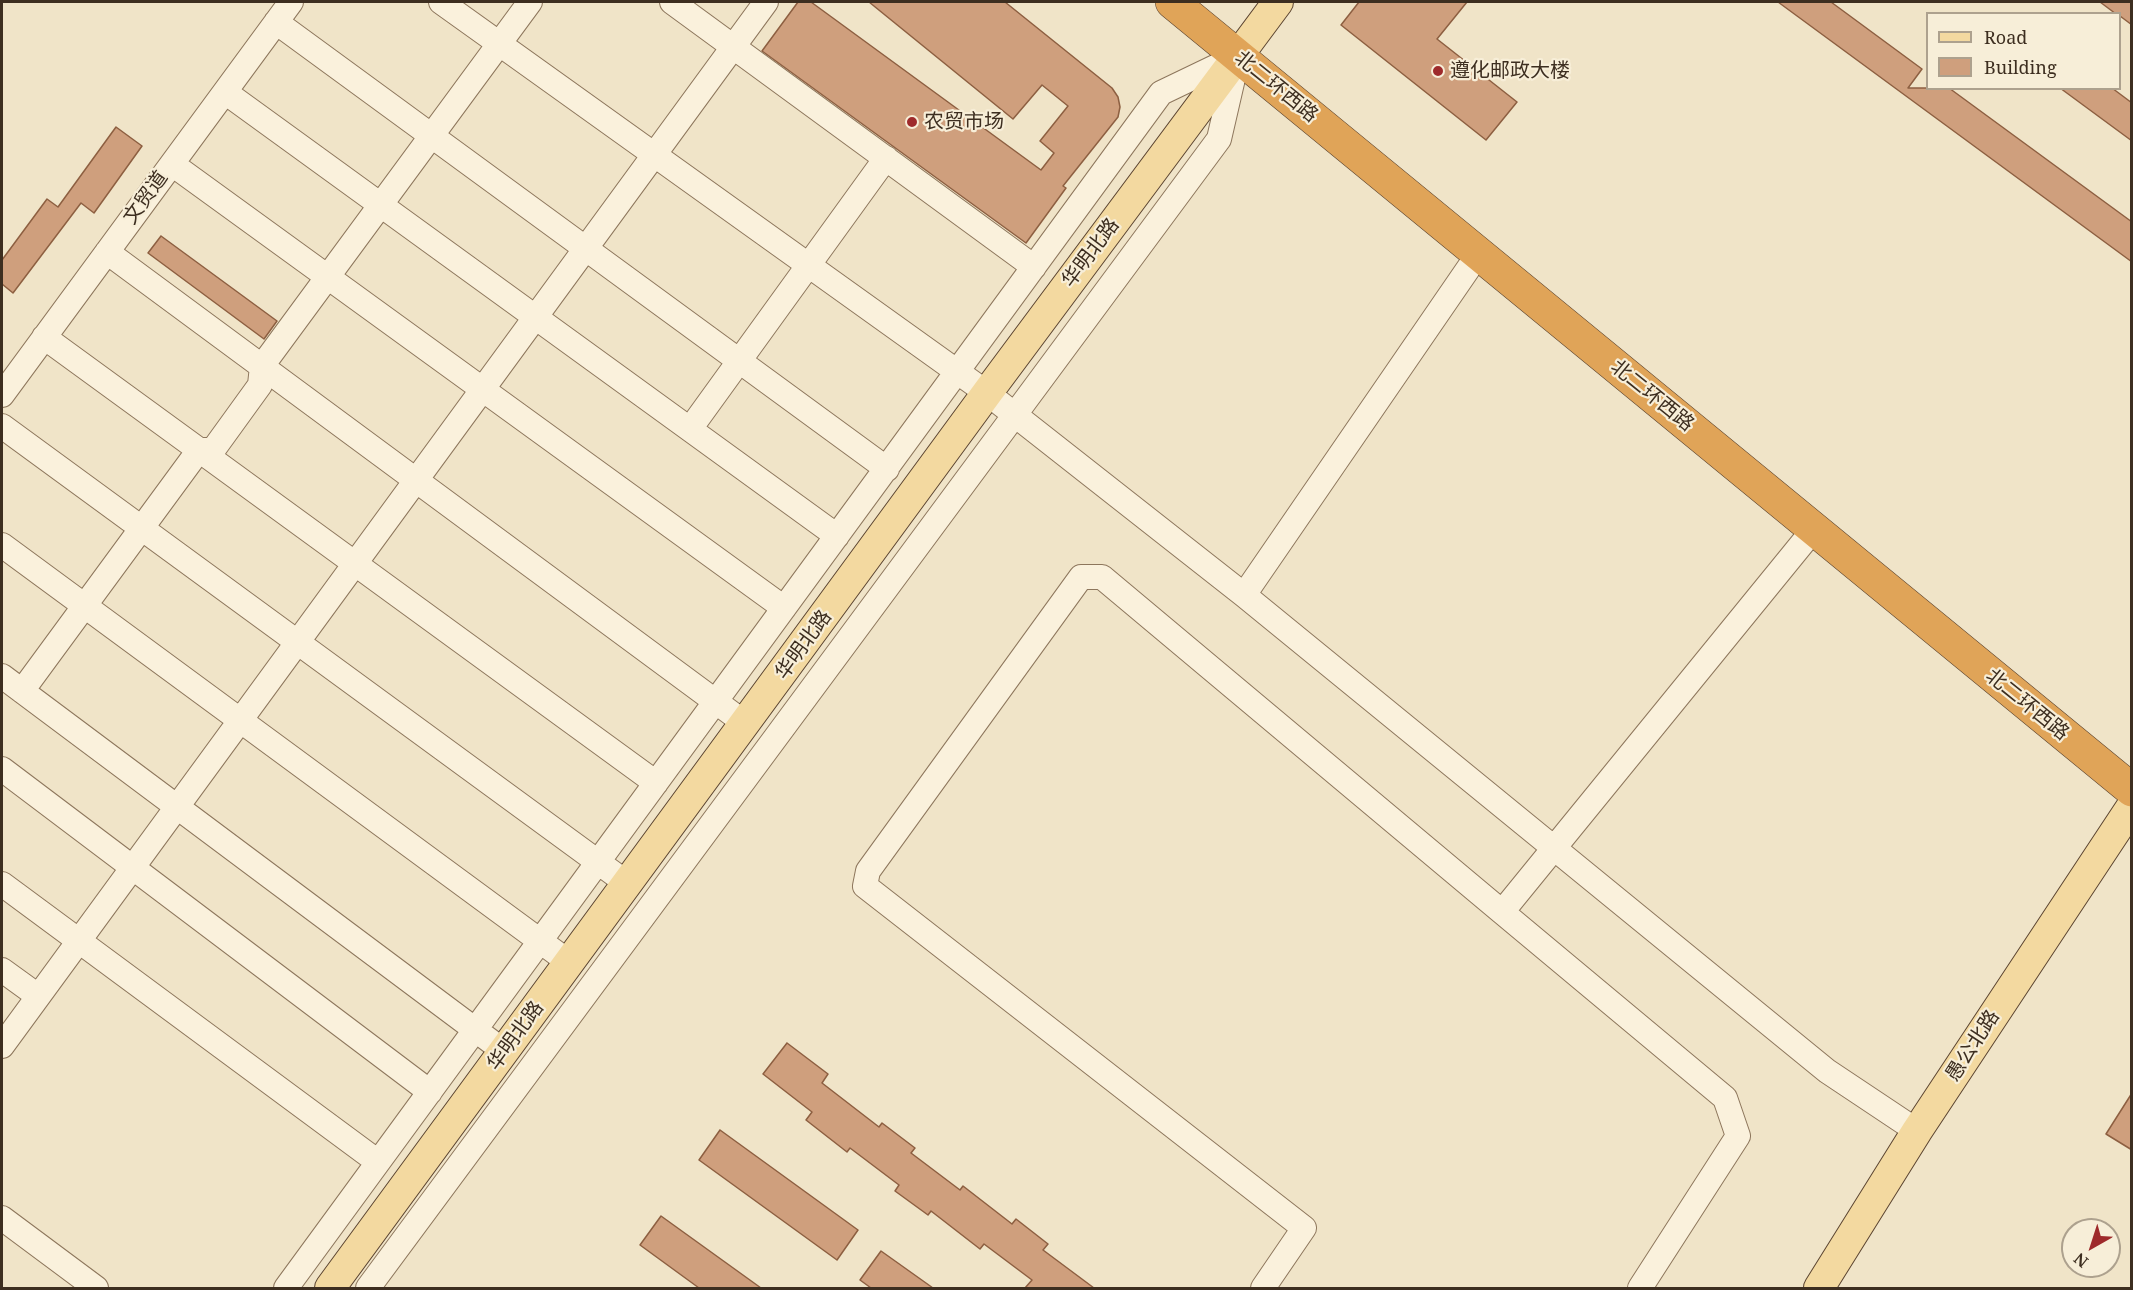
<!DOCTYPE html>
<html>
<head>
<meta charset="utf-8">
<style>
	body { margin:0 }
	#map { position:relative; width:2133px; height:1290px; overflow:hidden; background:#f0e4c8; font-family:"Noto Serif",serif }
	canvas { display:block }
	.frame { position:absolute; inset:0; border:3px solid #3d2e20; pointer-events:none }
	.legend { position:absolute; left:1926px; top:12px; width:195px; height:78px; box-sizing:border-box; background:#f7eed8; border:2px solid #ada18e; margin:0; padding:8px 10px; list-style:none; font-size:18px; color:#3d2e20 }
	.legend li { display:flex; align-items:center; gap:12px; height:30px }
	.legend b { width:30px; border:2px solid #ada18e }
	.north { position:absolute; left:2061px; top:1218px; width:60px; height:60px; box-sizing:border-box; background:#f7eed8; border:2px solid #ada18e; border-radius:50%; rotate:219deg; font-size:16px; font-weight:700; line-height:24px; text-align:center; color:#3d2e20 }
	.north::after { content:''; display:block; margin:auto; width:21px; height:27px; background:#9e2a2b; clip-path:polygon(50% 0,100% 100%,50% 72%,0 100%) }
</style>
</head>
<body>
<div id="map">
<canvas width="2133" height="1290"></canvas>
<div class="frame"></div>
<ul class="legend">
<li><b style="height:8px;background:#f3d9a0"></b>Road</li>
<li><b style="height:16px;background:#cf9f7d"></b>Building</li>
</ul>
<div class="north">N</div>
</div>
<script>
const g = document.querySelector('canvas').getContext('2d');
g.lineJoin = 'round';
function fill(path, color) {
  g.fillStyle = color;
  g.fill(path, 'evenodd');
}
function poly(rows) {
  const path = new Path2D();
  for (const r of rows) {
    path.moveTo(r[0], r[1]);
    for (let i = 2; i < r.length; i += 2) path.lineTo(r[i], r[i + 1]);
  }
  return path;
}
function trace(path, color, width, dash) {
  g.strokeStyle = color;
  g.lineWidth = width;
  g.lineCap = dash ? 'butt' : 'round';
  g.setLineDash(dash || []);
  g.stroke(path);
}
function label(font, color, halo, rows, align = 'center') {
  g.font = font + ' "Noto Serif","Noto Sans SC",serif';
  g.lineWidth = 4.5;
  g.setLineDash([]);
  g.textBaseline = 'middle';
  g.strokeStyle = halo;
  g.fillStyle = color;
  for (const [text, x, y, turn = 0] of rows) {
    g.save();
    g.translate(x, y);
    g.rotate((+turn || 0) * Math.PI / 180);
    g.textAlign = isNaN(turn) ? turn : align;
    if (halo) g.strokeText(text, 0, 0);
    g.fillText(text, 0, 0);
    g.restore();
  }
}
const building = poly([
	[798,2,811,2,1041,170,1054,153,1040,141,1068,106,1042,85,1013,119,869,2,1005,2,1112,88,1118,97,1120,107,1118,117,1063,186,1066,188,1026,243,762,51,798,2],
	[1359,2,1467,2,1437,39,1517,102,1486,140,1341,25,1359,2],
	[1778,2,1831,2,1922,69,1908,88,1949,88,2132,222,2132,262,1778,2],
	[2100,2,2132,2,2132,25,2120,16,2120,14,2116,14,2100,2],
	[2060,88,2112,88,2132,103,2132,141,2060,88],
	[116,127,142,146,94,213,81,203,13,293,2,284,2,260,47,199,58,207,116,127],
	[161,236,277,321,264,339,148,253,161,236],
	[787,1043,828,1074,822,1083,879,1127,882,1123,915,1148,911,1153,960,1190,963,1186,1012,1224,1016,1219,1048,1244,1043,1250,1094,1288,1025,1288,1032,1280,984,1244,980,1249,931,1211,928,1215,895,1191,899,1185,850,1148,847,1152,806,1120,812,1112,763,1074,787,1043],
	[2132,1093,2132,1150,2106,1134,2132,1093],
	[720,1130,858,1230,837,1260,699,1160,720,1130],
	[661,1216,761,1288,699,1288,640,1245,661,1216],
	[881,1251,933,1288,871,1288,860,1280,881,1251]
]);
fill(building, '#cf9f7d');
trace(building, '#8d5f41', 1.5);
const minor = poly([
	[441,2,987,393,1244,595,1827,1071,1917,1131],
	[672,2,1034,267],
	[276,22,887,469],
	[225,92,837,536],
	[172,164,784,608],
	[107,252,746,724],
	[44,337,656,783],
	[2,395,291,2],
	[2,426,628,884],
	[690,429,886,158],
	[2,545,570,963],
	[1244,595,1479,253],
	[2,676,505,1052],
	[22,691,199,450,213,450,260,385,262,366,530,2],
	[2,769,430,1092],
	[2,884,378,1162],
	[1502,912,1725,1098,1738,1136,1640,1288],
	[2,970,38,996],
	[2,1046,766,2],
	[2,1218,96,1288],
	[286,1288,1161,93,1238,56],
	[368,1288,1219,139,1237,61],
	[1263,1288,1304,1228,865,886,868,871,1081,577,1102,577,1502,912,1814,529]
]);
const major = poly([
	[330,1288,987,393,1278,2],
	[1819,1288,1917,1131,2132,806]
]);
const highway = poly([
	[1172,2,2132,790]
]);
trace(minor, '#8d765c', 26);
trace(major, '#5b4430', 32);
trace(highway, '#5b4430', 34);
trace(minor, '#faf1dc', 24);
trace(major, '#f3d9a0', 30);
trace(highway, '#e0a458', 33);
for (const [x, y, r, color] of [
	[1438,71,6,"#9e2a2b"],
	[912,122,6,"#9e2a2b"]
]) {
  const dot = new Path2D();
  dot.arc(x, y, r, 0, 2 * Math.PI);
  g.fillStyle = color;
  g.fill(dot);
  trace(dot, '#f7eed8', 2);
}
label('20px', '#3d2e20', '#f7eed8', [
	["遵化邮政大楼",1450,71],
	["农贸市场",924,122]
], 'left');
label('20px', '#3d2e20', '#f7eed8', [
	["北二环西路",1276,87,39],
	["文贸道",146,198,-54],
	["华明北路",1091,253,-53],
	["北二环西路",1652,396,39],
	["华明北路",804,645,-54],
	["北二环西路",2027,705,39],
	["华明北路",516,1036,-54],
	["愚公北路",1973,1046,-57]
]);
</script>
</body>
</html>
